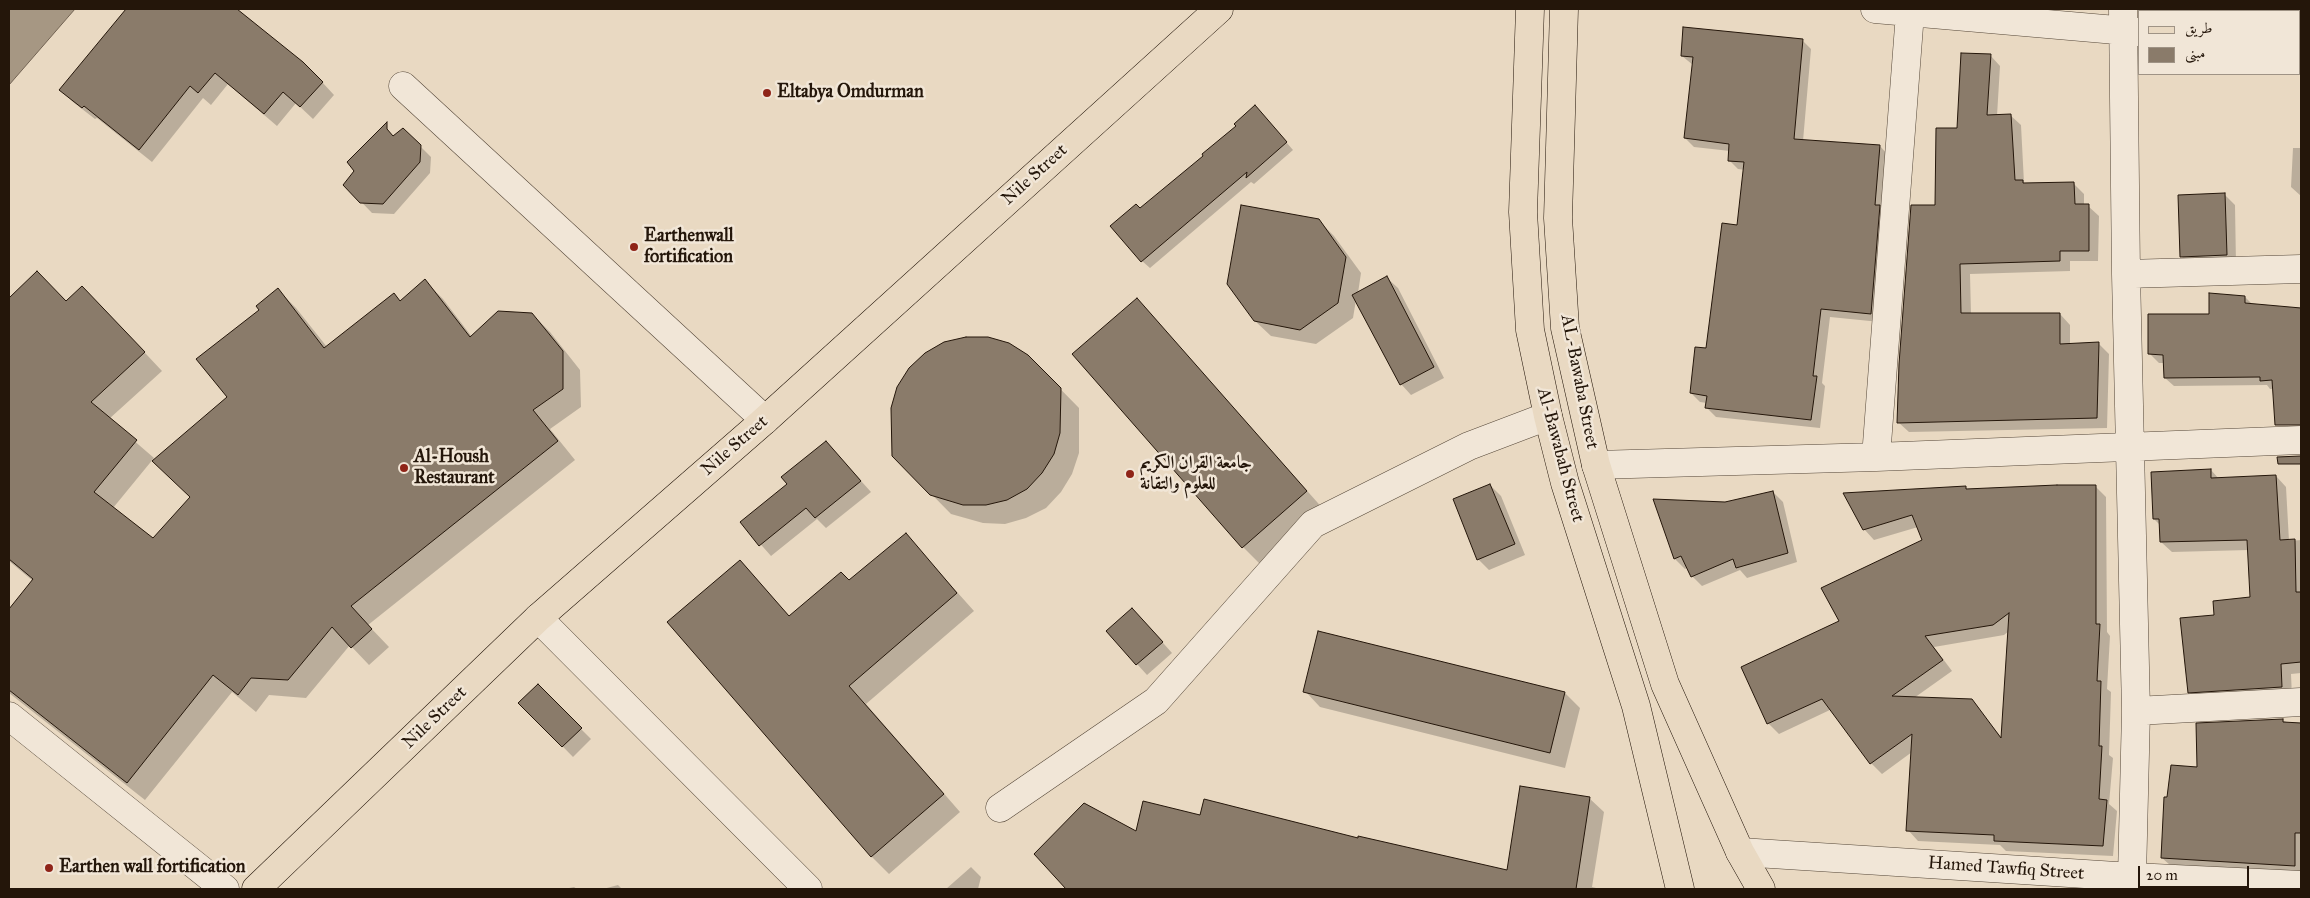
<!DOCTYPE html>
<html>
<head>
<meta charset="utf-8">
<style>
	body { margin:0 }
	#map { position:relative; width:2310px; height:898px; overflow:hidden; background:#e9d9c2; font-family:"IM FELL Great Primer",Amiri,serif }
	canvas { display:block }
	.frame { position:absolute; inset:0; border:10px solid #24160a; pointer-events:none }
	.legend { position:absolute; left:2138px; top:10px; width:162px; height:65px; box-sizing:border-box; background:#f1e6d7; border:1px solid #9f9385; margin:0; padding:6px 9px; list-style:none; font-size:15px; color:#24160a }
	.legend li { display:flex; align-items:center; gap:10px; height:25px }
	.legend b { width:25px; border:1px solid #9f9385 }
	.scale { position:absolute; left:2138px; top:866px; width:111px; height:22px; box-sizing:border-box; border:2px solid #24160a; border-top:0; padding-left:6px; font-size:15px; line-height:18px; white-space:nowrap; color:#24160a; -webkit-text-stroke:4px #f1e6d7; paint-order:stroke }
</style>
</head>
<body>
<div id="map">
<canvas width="2310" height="898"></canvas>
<div class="frame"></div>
<ul class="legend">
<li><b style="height:6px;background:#e9d9c2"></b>طريق</li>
<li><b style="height:14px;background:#8a7b6a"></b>مبنى</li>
</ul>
<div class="scale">20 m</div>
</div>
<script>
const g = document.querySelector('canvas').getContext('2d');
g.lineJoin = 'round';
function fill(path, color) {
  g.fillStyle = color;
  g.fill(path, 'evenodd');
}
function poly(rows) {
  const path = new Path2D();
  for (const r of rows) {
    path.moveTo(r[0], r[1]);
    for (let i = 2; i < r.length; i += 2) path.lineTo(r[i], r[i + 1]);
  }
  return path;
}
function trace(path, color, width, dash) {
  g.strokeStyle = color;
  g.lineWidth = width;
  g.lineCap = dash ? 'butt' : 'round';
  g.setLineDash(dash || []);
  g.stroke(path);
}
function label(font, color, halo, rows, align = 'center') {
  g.font = font + ' "IM FELL Great Primer",Amiri,serif';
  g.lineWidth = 5;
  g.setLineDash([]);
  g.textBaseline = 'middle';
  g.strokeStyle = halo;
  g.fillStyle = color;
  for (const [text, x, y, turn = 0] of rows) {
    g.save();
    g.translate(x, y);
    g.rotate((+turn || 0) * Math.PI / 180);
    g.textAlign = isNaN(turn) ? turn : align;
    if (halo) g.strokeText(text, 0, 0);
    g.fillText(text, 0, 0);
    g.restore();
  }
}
const water = poly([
	[9,9,75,9,9,85,9,9]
]);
fill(water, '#a69783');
trace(water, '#726353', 1);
fill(poly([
	[127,9,228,9,322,82,334,95,313,119,296,103,277,126,228,84,211,105,203,98,152,162,97,118,95,119,73,102,61,90],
	[1802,40,1811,49,1803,141,1880,146,1888,155,1880,322,1830,317,1822,383,1825,386,1820,428,1716,417,1707,408,1707,403,1700,402,1691,393,1707,349,1738,226,1745,170,1738,169,1729,160,1730,151,1694,147,1685,138,1693,65,1682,56],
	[1990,55,2000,66,1997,116,2010,115,2021,125,2024,183,2074,184,2084,194,2084,206,2088,206,2099,216,2098,261,2070,261,2070,271,1970,274,1971,314,2060,314,2070,325,2070,345,2099,344,2109,354,2107,428,1909,432,1898,422,1937,207,1958,129],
	[1262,114,1293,150,1254,184,1251,182,1150,268,1142,261,1140,210,1205,156],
	[393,137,420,146,431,157,430,173,394,214,372,213,345,185],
	[2293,148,2301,148,2301,196,2291,187],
	[2225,195,2235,205,2236,265,2191,266,2181,256],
	[1318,220,1334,236,1361,273,1358,293,1387,278,1398,288,1444,378,1411,395,1401,384,1356,300,1353,318,1316,344,1271,336,1255,321],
	[37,273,66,302,100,305,162,371,109,419,154,458,113,508,154,540,191,497,261,310,278,290,296,308,327,347,394,295,401,302,425,281,443,299,472,337,532,314,550,332,580,370,581,407,550,429,575,460,368,625,389,647,369,665,350,645,306,698,269,695,256,712,232,692,145,800,9,693,9,611,33,581,9,561,9,299],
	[2245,297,2253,305,2301,309,2301,387,2270,389,2267,385,2174,386,2165,378,2165,363,2159,363,2150,354,2211,315],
	[1137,299,1325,511,1262,566,1243,547],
	[1028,356,1079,408,1079,453,1072,474,1061,492,1046,508,1026,518,1005,524,983,523,951,514,893,455],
	[826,442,871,492,826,528,817,519,771,556,741,522,789,484],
	[2211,470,2219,479,2276,476,2286,487,2289,541,2301,540,2301,673,2291,674,2292,697,2200,702,2189,692,2215,616,2251,598,2249,550,2172,552,2161,542,2160,525,2154,519],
	[1490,485,1501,496,1525,555,1489,570,1478,559],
	[2095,486,2106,497,2107,632,2110,636,2107,689,2111,692,2109,755,2113,758,2109,804,2117,811,2113,856,2006,851,2000,845,1918,841,1908,830,1912,752,1882,774,1871,763,1832,709,1779,734,1768,723,1841,622,1923,541,1918,527,1874,540,1864,529,1965,487,1969,491],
	[2009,631,2002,738,1971,700,1914,698,1952,671,1934,647,2004,635],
	[1773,492,1783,502,1797,562,1747,578,1740,570,1702,586,1692,576,1688,567,1685,569,1675,559,1655,500,1725,503],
	[906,535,974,611,866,704,960,812,889,874,871,856,740,561,790,617,849,581],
	[1148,626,1172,653,1147,675,1137,664],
	[1319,632,1565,693,1580,708,1565,768,1320,707,1305,691],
	[538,686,591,739,573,757,520,703],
	[2282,720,2291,724,2301,724,2301,872,2170,865,2162,858,2168,798,2199,768],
	[1589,798,1604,812,1592,887,1600,889,1067,889,1036,854,1137,833,1201,816,1359,839,1508,871],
	[971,867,981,877,978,889,946,889],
	[618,885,622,889,603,889],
	[574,887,577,889,564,889]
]), '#0003');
const building = poly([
	[126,9,237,9,303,62,323,82,300,107,283,92,264,114,215,73,198,93,190,86,139,150,84,106,82,108,59,90,126,9],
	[1683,27,1803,39,1794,139,1880,145,1875,205,1880,205,1871,314,1821,309,1813,376,1817,376,1811,420,1705,408,1707,396,1690,393,1695,347,1706,348,1722,223,1737,225,1744,162,1728,161,1729,144,1684,138,1693,57,1681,56,1683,27],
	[1961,53,1991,54,1987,115,2011,114,2015,180,2023,180,2023,183,2074,182,2075,204,2089,204,2089,251,2060,251,2060,261,1960,264,1961,313,2060,313,2060,344,2099,342,2097,418,1897,423,1899,364,1911,205,1935,205,1936,128,1957,128,1961,53],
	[1255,105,1287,142,1246,178,1247,172,1141,262,1110,226,1136,204,1140,208,1203,156,1202,154,1236,126,1234,124,1255,105],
	[387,122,387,129,393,136,403,128,421,145,420,162,383,204,360,203,343,185,354,171,347,162,387,122],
	[2225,193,2227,255,2180,257,2178,195,2225,193],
	[1241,205,1319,219,1346,257,1338,303,1300,330,1254,321,1227,284,1241,205],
	[37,271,66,301,82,286,145,352,91,402,137,440,94,492,153,538,190,497,152,461,227,397,196,359,259,310,256,306,278,288,324,348,394,293,400,301,425,279,470,337,498,311,532,313,563,351,563,389,533,410,558,441,351,606,372,629,351,648,332,627,288,680,251,678,238,695,213,675,127,783,9,690,9,609,33,579,9,559,9,298,37,271],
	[1387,276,1434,367,1400,385,1352,295,1387,276],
	[2209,293,2245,296,2245,303,2301,308,2301,425,2275,425,2272,380,2260,381,2260,377,2164,378,2163,355,2148,354,2148,314,2209,314,2209,293],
	[1137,298,1307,491,1242,548,1072,354,1137,298],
	[966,337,988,337,1009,343,1028,355,1061,388,1060,433,1054,454,1042,473,1027,489,1007,500,986,505,963,505,930,495,892,456,891,408,897,387,909,368,925,353,944,342,966,337],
	[826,441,861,481,815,518,806,508,759,546,740,522,787,484,781,477,826,441],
	[2301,456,2301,464,2278,464,2277,457,2301,456],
	[2211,469,2211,478,2276,475,2280,540,2295,539,2296,592,2301,592,2301,662,2281,664,2282,687,2188,693,2180,618,2214,615,2213,601,2250,597,2247,540,2160,542,2159,519,2153,519,2151,472,2211,469],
	[1490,484,1515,544,1477,560,1453,499,1490,484],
	[2057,485,2096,485,2096,624,2100,624,2097,681,2101,681,2099,746,2102,746,2099,799,2107,800,2103,846,1994,841,1994,835,1906,831,1912,734,1870,764,1822,699,1767,724,1741,667,1839,621,1821,588,1922,540,1912,515,1863,530,1843,493,1966,486,1966,489,2057,485],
	[2009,613,2001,738,1972,699,1892,696,1943,660,1925,636,1993,625,2009,613],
	[1773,491,1788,553,1736,568,1733,559,1691,577,1681,556,1674,559,1653,499,1725,502,1773,491],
	[906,533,957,593,849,686,944,794,871,857,667,622,740,560,789,616,841,572,849,580,906,533],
	[1132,608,1163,642,1136,665,1106,631,1132,608],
	[1318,631,1565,692,1550,753,1303,692,1318,631],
	[538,684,582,728,562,747,518,703,538,684],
	[2283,719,2283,722,2301,723,2301,833,2295,833,2295,866,2161,858,2164,797,2167,797,2171,765,2197,767,2196,723,2283,719],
	[1520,786,1590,797,1576,889,1066,889,1034,854,1084,803,1136,831,1143,801,1200,815,1204,799,1358,838,1358,836,1507,870,1520,786]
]);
fill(building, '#8a7b6a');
trace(building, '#24160a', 1);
const minor = poly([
	[1875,9,2139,32],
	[2123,9,2126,274,2136,711,2132,877],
	[2299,43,2301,43],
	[403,86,765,420],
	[2126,274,2301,269],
	[1876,457,1910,13],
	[1596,465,1876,457,2301,440],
	[538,618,808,889],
	[2136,711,2301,702],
	[9,716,225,889],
	[1000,808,1156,701,1313,524,1469,446,1548,416],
	[1740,852,2132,877,2301,885]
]);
const major = poly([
	[1530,9,1523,212,1530,330,1548,416,1565,483,1636,706,1680,889],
	[1564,9,1558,218,1565,328,1596,465,1665,684,1740,852,1761,889],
	[256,889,538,618,765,420,1219,9]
]);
trace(minor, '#554738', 29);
trace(major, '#24160a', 29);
trace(minor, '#f1e6d7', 28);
trace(major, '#e9d9c2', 28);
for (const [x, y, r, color] of [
	[767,93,5,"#8f2418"],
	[634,247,5,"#8f2418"],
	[404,468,5,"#8f2418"],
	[1130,474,5,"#8f2418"],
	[49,868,5,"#8f2418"]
]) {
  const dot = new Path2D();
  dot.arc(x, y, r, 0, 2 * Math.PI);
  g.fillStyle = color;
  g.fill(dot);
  trace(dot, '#f1e6d7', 2);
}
label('bold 18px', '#24160a', '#f1e6d7', [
	["Eltabya Omdurman",777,93],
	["Earthenwall",644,237],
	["fortification",644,258],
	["Al-Housh",414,458],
	["Restaurant",414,479],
	["جامعة القران الكريم",1140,464],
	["للعلوم والتقانة",1140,485],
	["Earthen wall fortification",59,868]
], 'left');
label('18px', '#24160a', '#f1e6d7', [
	["Nile Street",1035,175,-42],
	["AL-Bawaba Street",1579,382,79],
	["Nile Street",735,446,-41],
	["Al-Bawabah Street",1560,455,75],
	["Nile Street",435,718,-44],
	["Hamed Tawfiq Street",2006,869,4]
]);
</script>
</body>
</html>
